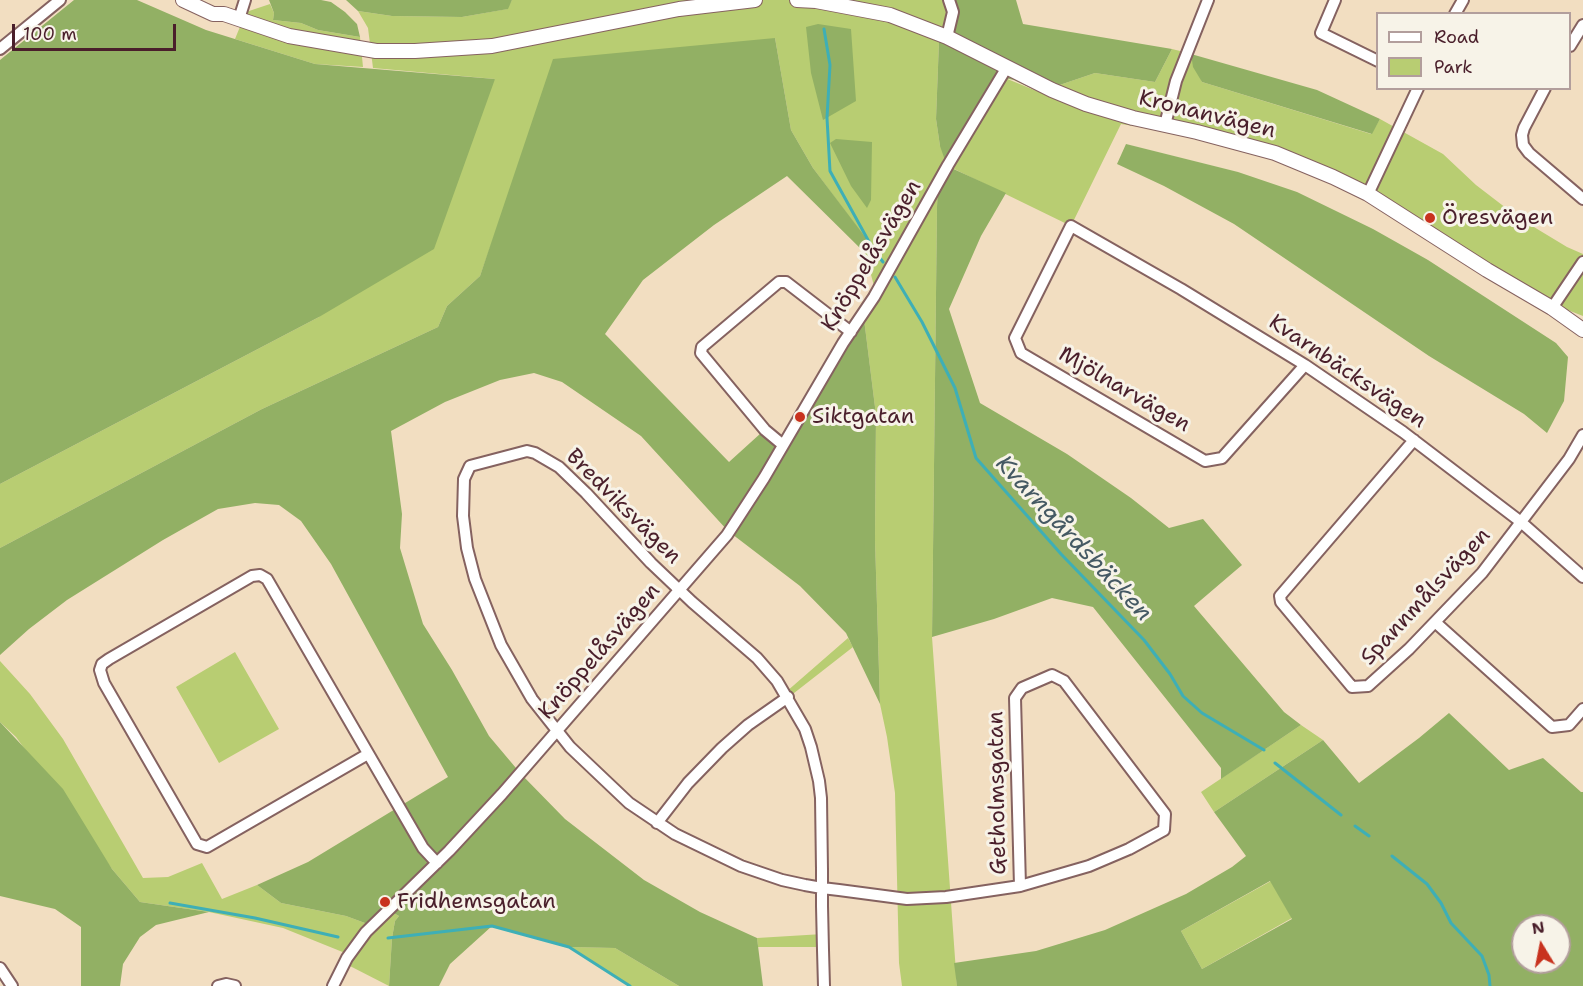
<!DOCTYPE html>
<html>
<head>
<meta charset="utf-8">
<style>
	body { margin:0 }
	#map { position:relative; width:1583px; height:986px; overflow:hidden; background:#f2dec1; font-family:"Shantell Sans",sans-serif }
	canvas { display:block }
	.legend { position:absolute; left:1376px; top:12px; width:195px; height:78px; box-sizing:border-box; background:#f7f3e8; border:2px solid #b29e9c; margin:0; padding:8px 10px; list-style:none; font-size:18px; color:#4a1f2b }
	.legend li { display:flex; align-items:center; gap:12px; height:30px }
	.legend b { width:30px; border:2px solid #b29e9c }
	.north { position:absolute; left:1511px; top:914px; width:60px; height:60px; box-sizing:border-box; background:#f7f3e8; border:2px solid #b29e9c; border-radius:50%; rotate:350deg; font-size:16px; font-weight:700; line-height:24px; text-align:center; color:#4a1f2b }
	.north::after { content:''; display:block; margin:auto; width:21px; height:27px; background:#c8321e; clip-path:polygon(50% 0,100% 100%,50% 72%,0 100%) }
	.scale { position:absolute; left:12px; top:24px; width:164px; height:27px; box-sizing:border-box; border:3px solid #4a1f2b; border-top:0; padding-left:8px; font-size:18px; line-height:21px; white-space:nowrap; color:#4a1f2b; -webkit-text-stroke:4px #f7f3e8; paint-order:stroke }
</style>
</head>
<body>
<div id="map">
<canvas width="1583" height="986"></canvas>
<ul class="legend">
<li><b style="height:8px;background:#fff"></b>Road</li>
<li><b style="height:16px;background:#b8cd72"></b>Park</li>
</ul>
<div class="north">N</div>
<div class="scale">100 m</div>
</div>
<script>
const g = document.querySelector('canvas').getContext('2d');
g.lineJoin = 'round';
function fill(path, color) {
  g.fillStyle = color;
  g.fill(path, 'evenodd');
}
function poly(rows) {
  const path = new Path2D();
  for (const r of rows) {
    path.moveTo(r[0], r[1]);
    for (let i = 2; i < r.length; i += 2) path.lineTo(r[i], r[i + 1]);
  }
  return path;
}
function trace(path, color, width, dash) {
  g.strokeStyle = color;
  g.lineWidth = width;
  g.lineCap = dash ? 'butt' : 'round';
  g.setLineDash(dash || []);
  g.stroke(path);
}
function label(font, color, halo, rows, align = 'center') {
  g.font = font + ' "Shantell Sans",sans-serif';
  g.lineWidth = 6;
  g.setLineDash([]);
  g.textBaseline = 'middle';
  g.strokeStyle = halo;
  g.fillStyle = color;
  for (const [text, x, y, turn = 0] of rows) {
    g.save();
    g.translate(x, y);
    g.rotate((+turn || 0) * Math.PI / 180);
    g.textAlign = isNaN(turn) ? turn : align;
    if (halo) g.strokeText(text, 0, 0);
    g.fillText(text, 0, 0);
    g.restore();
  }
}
fill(poly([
	[512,0,950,0,956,13,939,41,936,119,940,146,1005,78,1039,92,1095,73,1155,82,1172,49,1184,52,1191,54,1202,82,1371,134,1380,119,1443,154,1476,185,1519,218,1567,247,1583,254,1583,316,1537,298,1373,196,1227,140,1121,124,1071,226,948,166,938,184,937,207,932,637,957,986,902,986,899,963,895,793,887,737,880,704,875,540,876,415,863,311,876,293,865,253,868,242,813,168,791,130,775,38,511,189,480,276,447,306,438,327,262,409,0,548,0,484,319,317,495,79,373,68,368,28,358,11,392,16,462,17,507,9],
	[270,4,274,13,273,20,301,23,318,30,360,37,363,67,315,64,235,39,246,12],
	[848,638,853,647,789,697,786,692],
	[235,652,279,729,219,763,176,687],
	[0,661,30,694,63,739,143,878,168,877,202,863,222,899,257,885,281,903,346,916,373,926,390,911,399,916,395,921,392,938,389,986,346,964,350,955,283,928,209,912,140,902,112,869,16,737,0,722],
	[1301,725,1323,740,1214,812,1201,792],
	[1271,881,1292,918,1202,969,1181,931],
	[823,934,823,947,758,947,757,938],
	[570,947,615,948,679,986,630,986]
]), '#b8cd72');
fill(poly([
	[74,0,137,0,206,30,315,64,495,79,434,249,319,317,0,484,0,60],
	[269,0,321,0,331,2,345,12,357,24,360,37,318,30,301,23,273,20,274,13],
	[346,0,512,0,508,9,462,17,392,16,358,11],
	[950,0,1016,0,1023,24,1172,49,1155,82,1095,73,1039,92,1014,80,1005,78,947,166,1006,193,981,236,949,309,980,403,1067,454,1131,498,1169,528,1203,519,1242,565,1194,606,1284,712,1301,725,1221,779,1221,768,1093,607,1052,598,994,619,932,637,937,207,938,184,947,166,940,146,936,119,939,41,946,26],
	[818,24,851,29,856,101,823,120,811,73,806,27],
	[775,38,791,130,813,168,869,242,865,253,787,176,714,225,643,280,605,334,729,462,761,433,782,446,863,311,876,415,875,540,880,704,846,633,800,586,728,531,641,436,562,382,534,373,500,380,445,402,391,431,402,514,400,548,423,624,452,670,489,736,521,774,565,819,644,880,700,912,757,938,763,986,679,986,615,948,569,947,492,926,450,964,439,986,389,986,392,938,395,921,399,916,390,911,373,926,346,916,281,903,257,885,308,862,448,777,331,564,301,521,279,505,255,503,218,509,163,540,67,600,29,629,0,655,0,548,262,409,438,327,447,306,480,276,553,59],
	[1191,54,1317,90,1380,119,1372,134,1202,82,1193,67],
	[836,139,872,142,871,200,867,208,851,186,830,143],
	[1126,144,1238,172,1297,192,1373,229,1428,260,1556,343,1568,357,1564,401,1547,433,1524,414,1429,356,1234,224,1164,186,1117,164],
	[1449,713,1509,770,1543,758,1581,792,1583,792,1583,986,957,986,954,963,1036,951,1105,930,1186,894,1232,867,1246,856,1214,812,1323,740,1359,783,1419,738],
	[1270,881,1292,919,1202,969,1181,931],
	[1523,926,1559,926,1559,962,1523,962],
	[0,722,63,789,112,869,140,902,209,912,156,925,140,937,123,964,120,986,81,986,81,927,55,909,0,896]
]), '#92b064');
trace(poly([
	[824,29,830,65,827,118,830,171,873,249,883,262],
	[895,277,922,322,955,388,976,458,1061,554,1144,640,1170,674,1183,696,1202,713,1264,750],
	[1275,763,1341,815],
	[1355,826,1369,836],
	[1392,856,1427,884,1441,903,1451,923,1482,956,1489,975,1490,986],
	[170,903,255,918,338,937],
	[388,938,492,926,569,947,630,986]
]), '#3eafb6', 3);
const minor = poly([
	[1335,0,1321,33,1378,61],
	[1455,14,1463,0],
	[239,19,245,0],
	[947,37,953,12,949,0],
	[1570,46,1583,25],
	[0,49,60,0],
	[1545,88,1524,128,1522,135,1523,145,1529,153,1583,199],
	[1165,125,1176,81,1208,0],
	[1368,194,1418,88],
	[1552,308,1583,262],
	[1305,365,1222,458,1205,461,1021,353,1015,338,1071,226,1181,289,1305,365,1403,432,1521,522,1583,577],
	[1414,440,1280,596,1281,602,1352,687,1368,686,1409,649,1482,573,1569,459,1583,435],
	[783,445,765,430,701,353,702,347,779,282,786,282,851,332],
	[1435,622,1552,727,1569,725,1583,709],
	[368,754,207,847,197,844,104,683,100,670,102,664,109,659,252,576,260,575,267,579,423,848,437,863],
	[657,823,688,783,722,748,748,725,788,697],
	[0,968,12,986],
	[218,986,226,984,235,986],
	[333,986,347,958,366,932,449,851,502,794,727,535,764,478,843,343,874,297,948,165,1007,67],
	[824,986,823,950,822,906,822,870,821,798,819,781,811,747,805,729,777,681,757,658,692,602,651,563,586,493,559,467,535,453,527,451,470,466,464,479,463,516,467,548,475,579,501,645,532,699,570,747,629,803,675,834,741,866,782,880,805,885,822,888,839,890,907,899,946,897,1020,886,1089,866,1129,849,1164,830,1165,814,1064,681,1052,675,1022,688,1015,698,1020,886]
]);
const tertiary = poly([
	[183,0,213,14,224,14,289,36,376,51,415,51,492,46,679,9,755,0],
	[797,0,816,1,890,15,947,37,1052,90,1086,104,1133,118,1197,132,1275,153,1333,177,1368,194,1487,270,1552,308,1583,330]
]);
trace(minor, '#856260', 14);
trace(tertiary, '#856260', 16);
trace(minor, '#fff', 10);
trace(tertiary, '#fff', 14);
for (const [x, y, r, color] of [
	[1430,218,6,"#c8321e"],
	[800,417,6,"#c8321e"],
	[385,902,6,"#c8321e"]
]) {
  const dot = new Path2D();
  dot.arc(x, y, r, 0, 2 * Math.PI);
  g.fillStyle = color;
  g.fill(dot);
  trace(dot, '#f7f3e8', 2);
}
label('22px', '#4a1f2b', '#f7f3e8', [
	["Kronanvägen",1207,115,14],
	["Knöppelåsvägen",872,256,-59],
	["Kvarnbäcksvägen",1347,372,34],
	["Mjölnarvägen",1124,390,30],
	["Bredviksvägen",623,507,45],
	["Spannmålsvägen",1426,597,-47],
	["Knöppelåsvägen",600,652,-49],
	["Getholmsgatan",998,793,-91]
]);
label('22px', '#4a1f2b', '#f7f3e8', [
	["Öresvägen",1442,218],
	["Siktgatan",812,417],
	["Fridhemsgatan",397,902]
], 'left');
label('italic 24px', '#455963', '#f7f3e8', [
	["Kvarngårdsbäcken",1073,539,47]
]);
</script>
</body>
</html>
